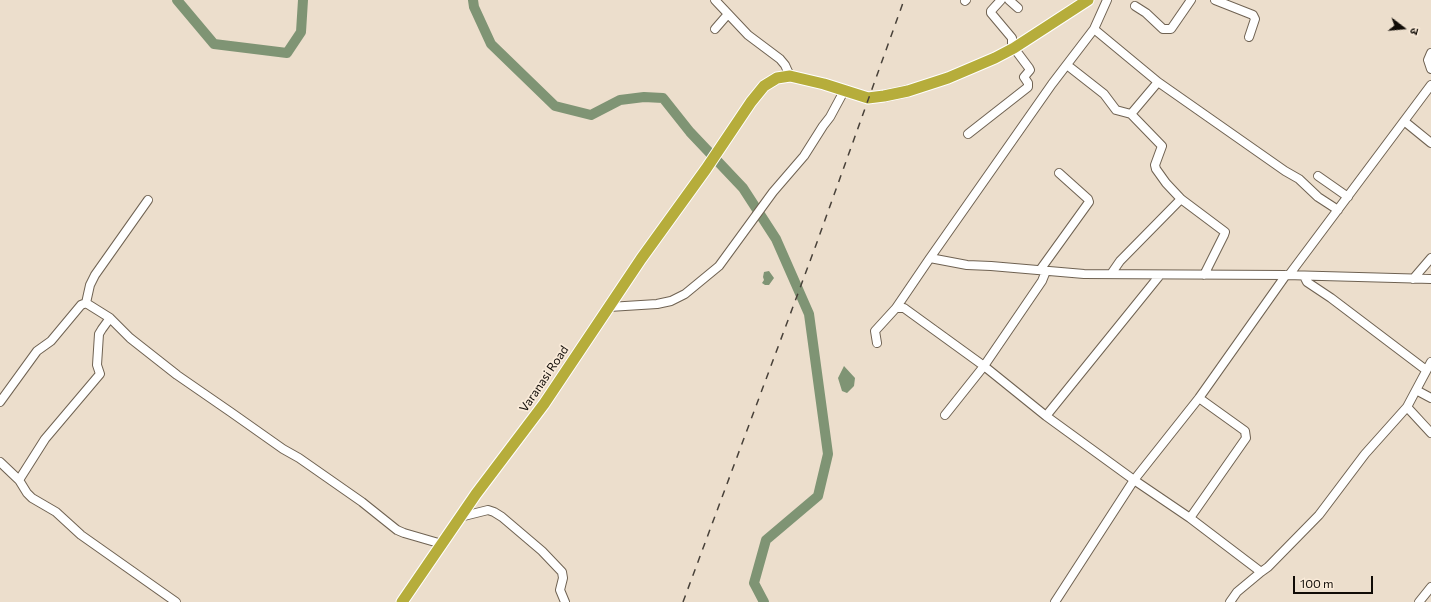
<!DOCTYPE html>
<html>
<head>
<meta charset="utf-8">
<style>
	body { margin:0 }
	#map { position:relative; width:1431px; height:602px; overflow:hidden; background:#ecdecc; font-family:Commissioner,"Noto Sans Devanagari",sans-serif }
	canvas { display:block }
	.north { position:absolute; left:1383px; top:8px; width:40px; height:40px; -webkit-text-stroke:3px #faebd9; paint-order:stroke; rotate:106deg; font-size:11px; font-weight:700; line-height:16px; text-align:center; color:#100b06 }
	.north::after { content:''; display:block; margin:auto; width:14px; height:18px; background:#100b06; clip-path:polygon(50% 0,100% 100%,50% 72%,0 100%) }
	.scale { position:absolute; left:1293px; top:576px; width:80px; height:18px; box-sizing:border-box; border:2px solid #100b06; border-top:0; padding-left:5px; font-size:12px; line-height:14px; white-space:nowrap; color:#100b06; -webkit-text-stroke:3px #faebd9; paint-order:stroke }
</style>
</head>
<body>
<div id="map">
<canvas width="1431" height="602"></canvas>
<div class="north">उ</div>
<div class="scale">100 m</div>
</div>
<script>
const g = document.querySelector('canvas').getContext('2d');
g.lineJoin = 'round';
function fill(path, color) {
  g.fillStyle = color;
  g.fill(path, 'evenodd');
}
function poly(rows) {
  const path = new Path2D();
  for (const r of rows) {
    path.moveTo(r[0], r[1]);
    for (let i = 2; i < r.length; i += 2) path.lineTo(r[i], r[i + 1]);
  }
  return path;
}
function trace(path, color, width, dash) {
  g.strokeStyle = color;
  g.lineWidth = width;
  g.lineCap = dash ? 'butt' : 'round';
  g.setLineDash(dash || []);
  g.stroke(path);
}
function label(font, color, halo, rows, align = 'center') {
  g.font = font + ' Commissioner,sans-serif';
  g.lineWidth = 3.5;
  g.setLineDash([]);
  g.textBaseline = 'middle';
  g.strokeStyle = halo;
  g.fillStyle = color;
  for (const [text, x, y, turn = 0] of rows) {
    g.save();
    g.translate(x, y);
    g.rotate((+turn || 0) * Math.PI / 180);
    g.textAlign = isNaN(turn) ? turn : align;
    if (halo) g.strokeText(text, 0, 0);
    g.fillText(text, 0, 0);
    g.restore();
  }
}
fill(poly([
	[769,271,774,278,769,285,765,285,762,283,764,280,763,277,764,272],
	[844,366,855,378,854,386,847,393,842,391,838,378]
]), '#7f9474');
trace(poly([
	[177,0,214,44,287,53,301,32,303,0],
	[473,0,474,7,491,44,555,106,591,115,620,100,644,97,663,98,690,132,743,188,776,239,809,314,828,454,818,496,766,540,754,583,764,602]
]), '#7f9474', 10);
const minor = poly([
	[715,0,748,35,780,59,785,65,790,76],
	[1001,0,991,11,991,13,1012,38,1012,49],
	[1009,0,1018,8],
	[1107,0,1094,29,1052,84,930,258,967,265,991,266,1084,274,1286,275,1431,279],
	[1215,0,1253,15,1255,19,1249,37],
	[965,1,966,0],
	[1135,6,1146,13,1163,29,1171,29,1191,0],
	[715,29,728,14],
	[1094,29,1158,82,1285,171,1299,179,1318,197,1338,210],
	[1431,53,1428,60,1431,69],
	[1067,65,1104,94,1116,110,1131,114],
	[1158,82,1131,114,1162,146,1155,165,1156,169,1166,183,1181,199,1225,232,1224,235,1204,275],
	[1404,121,1431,143],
	[968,134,1028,87,1028,83,1024,77,1030,70,1029,68,1014,48],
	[1318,176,1348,197],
	[930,258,896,308,904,308,984,366,1046,416,1134,480,1190,518,1261,572,1237,592,1230,602],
	[1040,270,1089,202,1088,199,1059,173],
	[1111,274,1120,261,1181,199],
	[1289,275,1431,85],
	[1304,276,1307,282,1331,298,1426,370],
	[1413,279,1431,258],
	[86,303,90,285,95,275,148,200],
	[609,307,657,304,671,301,685,294,719,266,773,192,804,156,823,126,830,117,844,91],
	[877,343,875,331,896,308],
	[1416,390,1431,398],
	[0,402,37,351,51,341,81,305,86,303,110,318,130,338,177,375,232,413,283,449,299,458,362,502,397,530,404,533,442,544],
	[1407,407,1431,433],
	[945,415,984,366,1042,281,1046,271],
	[1046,416,1160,275],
	[0,462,19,480,27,493,32,498,56,512,81,535,176,602],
	[19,480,45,439,100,374,97,365,99,334,102,329,110,318],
	[460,517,488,510,494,512,502,517,542,551,562,572,563,578,560,590,565,602],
	[1190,518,1246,438,1245,431,1199,398],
	[1261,572,1268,567,1319,515,1365,454,1407,407,1431,362],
	[1055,602,1134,480,1199,398,1286,275],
	[1419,602,1431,587]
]);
const highway = poly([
	[402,602,476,494,544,404,641,259,706,169,751,102,764,86,777,78,790,76,824,84,868,98,884,96,908,91,948,78,995,58,1014,48,1088,0]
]);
trace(minor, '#6f6252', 10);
trace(highway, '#fff', 13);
trace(minor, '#fff', 8);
trace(highway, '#b6ad3b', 11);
trace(poly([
	[683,602,816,245,904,0]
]), '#484139', 1.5, [7, 7]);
label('12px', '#100b06', '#faebd9', [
	["Varanasi Road",544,379,-56]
]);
</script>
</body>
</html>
